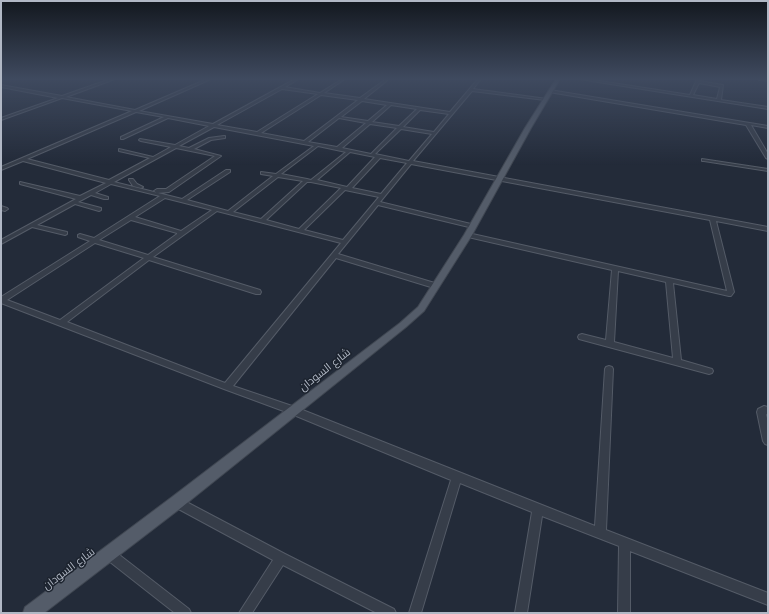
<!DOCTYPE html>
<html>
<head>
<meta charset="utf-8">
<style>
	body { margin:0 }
	#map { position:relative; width:769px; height:614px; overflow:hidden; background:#232b39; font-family:"PT Sans",sans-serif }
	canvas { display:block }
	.frame { position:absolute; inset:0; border:2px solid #b1b8c5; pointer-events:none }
</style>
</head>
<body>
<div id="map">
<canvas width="769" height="614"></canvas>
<div class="frame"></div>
</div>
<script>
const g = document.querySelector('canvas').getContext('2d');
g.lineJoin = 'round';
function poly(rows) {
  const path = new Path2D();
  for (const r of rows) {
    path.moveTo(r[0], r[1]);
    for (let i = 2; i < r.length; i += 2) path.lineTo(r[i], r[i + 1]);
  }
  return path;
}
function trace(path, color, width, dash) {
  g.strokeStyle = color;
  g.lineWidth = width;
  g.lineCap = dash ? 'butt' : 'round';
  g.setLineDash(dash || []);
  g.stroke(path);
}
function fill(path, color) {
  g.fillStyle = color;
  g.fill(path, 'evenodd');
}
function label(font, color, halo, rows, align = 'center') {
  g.font = font + ' "PT Sans",Cairo,sans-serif';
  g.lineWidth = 3;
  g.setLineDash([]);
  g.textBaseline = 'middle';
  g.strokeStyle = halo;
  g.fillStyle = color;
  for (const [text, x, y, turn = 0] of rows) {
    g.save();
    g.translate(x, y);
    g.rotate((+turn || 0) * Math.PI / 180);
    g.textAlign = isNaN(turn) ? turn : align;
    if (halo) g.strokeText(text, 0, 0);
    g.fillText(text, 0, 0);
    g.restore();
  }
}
const minor = poly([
	[110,79,115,79,66,97,135,110,207,79,211,79,139,111,213,124,295,79,299,79,285,87,320,93,342,79,345,79,324,93,360,98,386,79,389,79,364,99,450,112,478,79,481,79,473,89,547,99,545,100,472,91,413,161,768,227,768,231,716,221,734,292,731,296,729,296,673,283,681,360,712,369,713,371,712,373,709,374,579,339,578,337,579,335,582,334,606,340,612,270,468,237,465,235,468,233,727,291,710,220,411,164,380,202,475,225,475,227,473,228,378,205,338,254,438,284,439,286,438,288,434,288,336,258,233,386,295,407,595,526,605,369,606,367,609,366,612,367,613,369,606,530,768,593,768,605,630,551,630,613,618,613,619,546,542,516,527,613,515,613,532,512,460,483,421,613,409,613,451,480,289,413,224,389,1,303,1,297,90,241,78,237,78,235,80,234,94,238,160,196,111,184,95,193,108,197,108,199,104,199,91,195,78,202,101,208,101,210,99,211,75,204,37,225,67,232,67,234,65,235,32,227,1,244,1,240,76,199,20,184,20,182,80,196,106,183,23,161,1,170,1,167,132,111,62,98,1,120,1,118,58,98,1,87,1,85,62,96,110,79],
	[282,89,318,94,257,132,217,125,282,89],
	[321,95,358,100,304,141,261,133,321,95],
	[362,101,387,105,368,121,341,117,362,101],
	[391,105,417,109,399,126,372,122,391,105],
	[420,110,449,114,434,132,403,127,420,110],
	[136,112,164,117,121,137,121,139,123,139,168,118,209,126,175,145,140,139,139,140,141,141,171,147,153,157,119,149,119,151,150,158,109,180,27,159,136,112],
	[339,118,366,123,337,147,308,142,339,118],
	[370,124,397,128,371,154,342,148,370,124],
	[214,127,314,146,276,174,261,172,261,174,273,176,228,211,187,200,230,172,230,170,226,170,182,199,114,182,176,148,215,156,166,189,157,189,154,191,157,193,169,192,221,156,194,149,211,140,225,138,225,136,224,136,209,138,189,148,179,146,214,127],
	[401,129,432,134,409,161,375,154,401,129],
	[318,146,346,152,311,180,307,179,281,174,318,146],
	[350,152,375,157,347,187,317,180,350,152],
	[380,158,407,163,381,194,352,188,380,158],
	[278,177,303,181,261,219,233,212,278,177],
	[307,182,311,182,341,188,299,229,266,220,307,182],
	[345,190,379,197,343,240,304,230,345,190],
	[165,198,181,202,212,210,181,231,135,217,165,198],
	[217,211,341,243,225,383,67,322,149,260,256,294,260,294,261,292,260,290,153,257,217,211],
	[131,220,177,233,177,234,148,255,99,240,131,220],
	[95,243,144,258,60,320,7,300,95,243],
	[618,271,666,282,673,358,614,342,618,271],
	[579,79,587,79,690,95,697,79,700,79,700,81,723,85,721,100,768,107,768,109,579,79],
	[699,83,720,87,717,99,693,95,699,83],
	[758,79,768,79,768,81,759,80,758,79],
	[550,90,768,126,768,128,751,125,768,154,768,159,766,158,746,125,549,92,550,90],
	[702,159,768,169,768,171,704,161,702,161,702,159],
	[129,179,133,179,137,184,143,187,141,188,133,186,129,180,129,179],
	[1,206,7,208,8,209,5,211,1,210,1,206],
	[764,406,768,407,768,415,766,414,768,422,768,445,765,444,763,441,757,412,758,409,764,406],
	[177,497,285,554,394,609,396,613,377,613,283,565,252,613,239,613,273,560,173,506,172,502,173,498,177,497],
	[109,548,113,550,189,609,191,613,175,613,105,558,103,554,105,550,109,548]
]);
const major = poly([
	[556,79,560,79,531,128,472,235,424,311,406,327,182,507,44,613,23,613,25,607,172,497,400,323,418,307,464,235,525,128,556,79]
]);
trace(minor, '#545b67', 2);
trace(major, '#404752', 2);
fill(minor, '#363d49');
fill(major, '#545c69');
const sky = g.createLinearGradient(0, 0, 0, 165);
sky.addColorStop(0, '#13181f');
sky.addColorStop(0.48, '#3f4a5f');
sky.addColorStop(1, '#3f4a5f00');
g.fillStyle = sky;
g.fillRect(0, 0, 769, 165);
label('11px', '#b1b8c5', '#1c232e', [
	["شارع السودان",325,370,-38],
	["شارع السودان",69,569,-37]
]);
</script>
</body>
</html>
